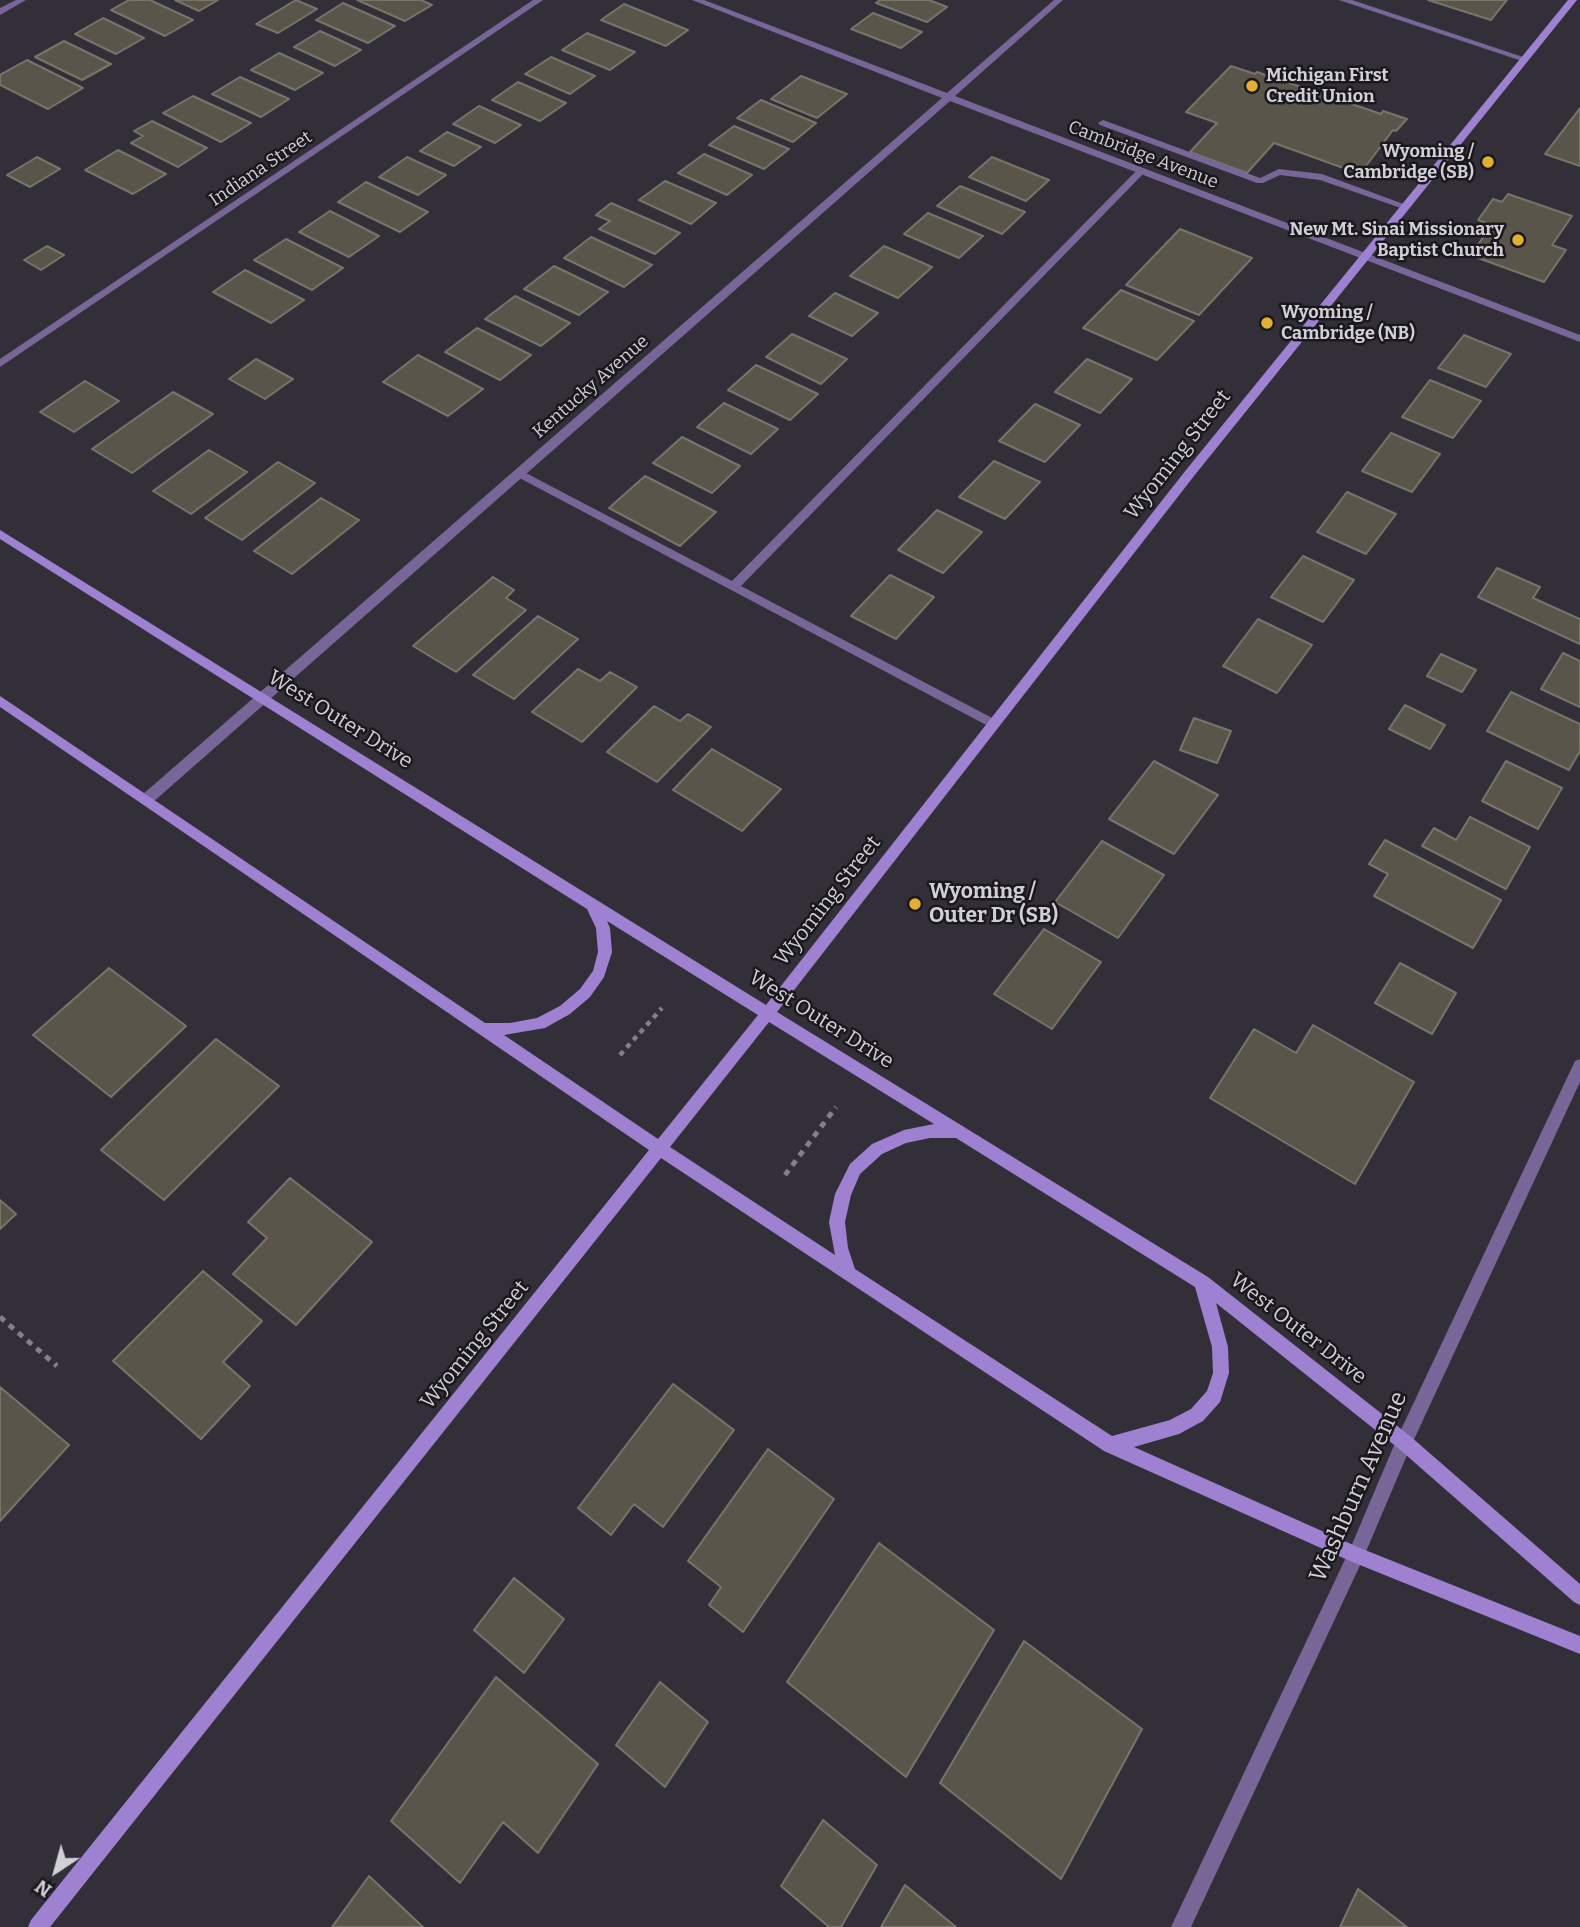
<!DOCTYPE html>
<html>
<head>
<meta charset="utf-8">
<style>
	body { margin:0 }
	#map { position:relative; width:1580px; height:1927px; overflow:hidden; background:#322f39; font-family:Bitter,serif }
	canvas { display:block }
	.north { position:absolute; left:21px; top:1836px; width:70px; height:70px; -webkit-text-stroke:5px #1a181d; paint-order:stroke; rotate:216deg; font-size:19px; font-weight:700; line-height:28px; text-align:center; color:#d2d0d7 }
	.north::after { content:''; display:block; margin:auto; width:24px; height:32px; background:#d2d0d7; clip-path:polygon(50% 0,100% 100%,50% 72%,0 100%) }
</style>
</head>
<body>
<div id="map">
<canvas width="1580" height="1927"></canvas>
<div class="north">N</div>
</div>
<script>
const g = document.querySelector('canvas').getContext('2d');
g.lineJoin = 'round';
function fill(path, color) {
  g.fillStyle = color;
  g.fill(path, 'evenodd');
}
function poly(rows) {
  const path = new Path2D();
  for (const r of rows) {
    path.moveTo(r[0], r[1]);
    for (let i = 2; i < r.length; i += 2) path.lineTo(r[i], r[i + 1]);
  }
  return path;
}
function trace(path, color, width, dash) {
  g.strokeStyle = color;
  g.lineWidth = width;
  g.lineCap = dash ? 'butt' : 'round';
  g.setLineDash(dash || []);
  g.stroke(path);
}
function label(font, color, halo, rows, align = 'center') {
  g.font = font + ' Bitter,serif';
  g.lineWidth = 5;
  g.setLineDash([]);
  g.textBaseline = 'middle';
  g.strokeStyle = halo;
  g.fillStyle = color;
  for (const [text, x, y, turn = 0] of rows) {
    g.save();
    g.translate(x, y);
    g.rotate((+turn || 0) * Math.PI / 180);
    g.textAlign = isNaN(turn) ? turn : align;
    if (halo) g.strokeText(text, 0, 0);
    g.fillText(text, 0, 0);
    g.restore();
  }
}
const building = poly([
	[129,0,150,0,193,20,165,36,111,10,129,0],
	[175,0,218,0,199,11,175,0],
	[296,0,317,9,278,33,256,24,296,0],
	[357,0,421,0,432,5,405,21,357,0],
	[880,0,929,0,947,7,927,22,876,3,880,0],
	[1428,0,1507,0,1491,20,1428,0],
	[343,3,395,26,368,43,316,20,343,3],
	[624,4,688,30,666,46,601,20,624,4],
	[873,13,922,32,901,48,851,29,873,13],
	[103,18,144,38,116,54,75,34,103,18],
	[320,31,361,50,335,66,294,47,320,31],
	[587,33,635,52,610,70,562,50,587,33],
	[64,41,111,64,82,80,35,57,64,41],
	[279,53,323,73,295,90,251,70,279,53],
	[551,57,595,76,570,94,525,74,551,57],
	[27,60,83,88,48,109,0,85,0,75,27,60],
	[1231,66,1255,74,1257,72,1381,114,1383,111,1407,119,1396,131,1393,130,1360,174,1274,143,1247,173,1190,152,1217,123,1186,112,1231,66],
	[801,76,847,94,817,118,771,99,801,76],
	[240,77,289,99,261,117,212,94,240,77],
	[518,82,566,103,540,121,492,100,518,82],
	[193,96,251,123,221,142,163,113,193,96],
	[761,100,816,123,793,142,737,118,761,100],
	[479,106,521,125,495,143,453,124,479,106],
	[1580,108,1580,166,1545,154,1580,108],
	[152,121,207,148,178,167,131,143,143,136,134,131,152,121],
	[734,126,789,149,764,169,709,145,734,126],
	[447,132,481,147,454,166,420,151,447,132],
	[118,150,166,174,133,194,85,170,118,150],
	[704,154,752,175,727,195,678,173,704,154],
	[37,157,60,169,30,187,7,175,37,157],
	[407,157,446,175,418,195,379,177,407,157],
	[992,157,1049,180,1026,201,969,177,992,157],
	[665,181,716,203,691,224,639,200,665,181],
	[366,182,428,212,400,232,338,202,366,182],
	[960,186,1025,212,1002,234,937,206,960,186],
	[1508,194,1572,216,1552,245,1566,250,1544,282,1470,255,1485,235,1479,233,1486,223,1478,220,1493,199,1502,202,1508,194],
	[611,203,680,233,655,254,599,229,610,221,596,215,611,203],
	[330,211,379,236,349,257,299,232,330,211],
	[928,213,983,236,959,258,904,234,928,213],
	[1180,229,1252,258,1199,315,1126,285,1180,229],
	[591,237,652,265,624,287,564,258,591,237],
	[286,239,343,268,312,290,254,260,286,239],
	[47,246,64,255,41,270,24,260,47,246],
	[884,246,932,267,898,298,850,276,884,246],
	[554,266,608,292,579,315,524,289,554,266],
	[245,270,304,300,271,323,213,292,245,270],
	[1121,290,1194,321,1157,360,1083,328,1121,290],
	[835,293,878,313,852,336,809,316,835,293],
	[515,296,570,323,541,346,485,319,515,296],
	[477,328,531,355,500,380,445,352,477,328],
	[792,334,847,359,821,384,766,357,792,334],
	[1464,335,1511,354,1486,387,1438,368,1464,335],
	[418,355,483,389,448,416,383,382,418,355],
	[256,359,293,379,265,399,229,379,256,359],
	[1087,359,1132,379,1100,413,1055,392,1087,359],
	[756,365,818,394,790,420,728,390,756,365],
	[1430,380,1481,401,1453,438,1402,417,1430,380],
	[85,381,119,401,74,432,40,412,85,381],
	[173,392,213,414,132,473,92,449,173,392],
	[724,403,778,429,751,454,697,427,724,403],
	[1035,404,1080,425,1045,462,999,441,1035,404],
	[1391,433,1440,454,1412,492,1362,471,1391,433],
	[682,437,740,466,712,493,653,463,682,437],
	[209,450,247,472,191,514,153,491,209,450],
	[994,461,1040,482,1005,519,959,497,994,461],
	[278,462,315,483,242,540,205,518,278,462],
	[645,476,716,512,680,546,609,508,645,476],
	[1347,492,1396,514,1366,554,1317,532,1347,492],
	[321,498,359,520,292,574,254,551,321,498],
	[937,510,982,532,943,573,898,550,937,510],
	[1303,556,1354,580,1323,622,1271,597,1303,556],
	[1497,568,1540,587,1533,598,1580,619,1580,644,1478,597,1497,568],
	[890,575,934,597,896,639,851,616,890,575],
	[493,577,514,590,506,598,526,610,456,672,413,646,493,577],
	[538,616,578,639,514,699,473,675,538,616],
	[1258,619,1312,645,1277,693,1223,666,1258,619],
	[1563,653,1580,661,1580,707,1541,689,1563,653],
	[1441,654,1476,670,1462,692,1427,676,1441,654],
	[578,669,600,681,610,672,637,687,582,742,532,712,578,669],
	[1511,692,1580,724,1580,751,1569,770,1487,731,1511,692],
	[1405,705,1445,725,1430,749,1389,729,1405,705],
	[654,706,680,721,688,714,711,727,657,782,607,752,654,706],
	[1194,718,1231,731,1217,763,1180,750,1194,718],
	[712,749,781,789,742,831,673,790,712,749],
	[1154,761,1218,795,1174,854,1109,819,1154,761],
	[1506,761,1562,788,1538,829,1482,801,1506,761],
	[1470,817,1530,847,1506,889,1422,846,1434,828,1456,840,1470,817],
	[1385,840,1501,900,1473,948,1374,896,1388,874,1369,864,1385,840],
	[1102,841,1164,875,1118,938,1055,902,1102,841],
	[1044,929,1101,962,1052,1029,994,994,1044,929],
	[1400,963,1456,993,1432,1034,1375,1003,1400,963],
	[109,968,186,1026,111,1097,33,1035,109,968],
	[1313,1025,1414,1082,1355,1184,1210,1098,1254,1029,1296,1053,1313,1025],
	[216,1039,279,1086,164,1200,101,1150,216,1039],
	[290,1178,372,1242,296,1325,233,1274,267,1238,248,1222,290,1178],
	[0,1200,16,1214,0,1229,0,1200],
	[203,1271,262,1321,223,1362,250,1386,201,1439,113,1361,203,1271],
	[673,1384,734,1430,663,1527,634,1504,611,1535,578,1508,673,1384],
	[0,1387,69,1445,0,1521,0,1387],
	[768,1449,834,1499,743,1632,709,1605,721,1587,688,1561,768,1449],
	[879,1543,994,1630,906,1777,787,1682,879,1543],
	[514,1578,564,1619,524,1673,474,1630,514,1578],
	[1024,1641,1142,1729,1061,1879,940,1783,1024,1641],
	[496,1677,598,1764,538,1853,503,1822,460,1883,391,1821,496,1677],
	[660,1682,708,1722,665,1787,616,1745,660,1682],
	[823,1820,877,1865,841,1927,829,1927,781,1886,823,1820],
	[369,1876,423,1927,332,1927,369,1876],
	[905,1885,956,1927,881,1927,905,1885],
	[1358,1889,1407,1927,1340,1927,1358,1889]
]);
fill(building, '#5a554b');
trace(building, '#797469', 2);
trace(poly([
	[620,1055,662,1008]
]), '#838089', 4.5, [5, 5]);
trace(poly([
	[785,1175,836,1107],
	[0,1317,57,1366]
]), '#838089', 5, [6, 6]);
fill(poly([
	[1339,0,1352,0,1529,59,1522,61,1339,0],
	[1103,120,1260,178,1279,169,1322,174,1409,206,1401,208,1320,180,1280,175,1263,183,1257,183,1100,125,1098,123,1103,120],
	[1138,169,1146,171,741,586,998,721,1000,724,998,727,990,727,512,474,518,470,522,471,732,581,1138,169]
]), '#776697');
fill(poly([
	[16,0,26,0,0,15,0,8,16,0],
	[533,0,543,0,0,367,0,359,533,0],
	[692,0,704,0,947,93,1054,0,1063,0,955,96,1580,335,1580,342,950,101,152,803,142,803,140,799,142,795,942,98,692,0],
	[1580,1059,1580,1082,1410,1448,1362,1561,1191,1927,1171,1927,1350,1549,1398,1436,1575,1061,1580,1059]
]), '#776697');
fill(poly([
	[1568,0,1577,0,1194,476,777,1012,1208,1277,1410,1436,1580,1584,1580,1605,1574,1602,1398,1448,1216,1303,1228,1347,1229,1373,1220,1402,1203,1421,1179,1434,1134,1447,1360,1548,1580,1636,1580,1654,1350,1561,1104,1451,661,1158,50,1927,28,1927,31,1920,649,1150,0,707,0,696,485,1023,510,1023,537,1018,560,1006,580,989,593,971,598,952,596,928,587,909,0,539,0,530,766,1005,1186,470,1568,0],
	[607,921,758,1015,658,1139,504,1035,545,1028,570,1014,590,997,604,977,612,952,610,928,607,921],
	[769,1022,934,1124,904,1130,872,1144,850,1164,835,1194,829,1222,835,1255,670,1147,769,1022],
	[930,1138,956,1138,1195,1287,1212,1347,1213,1373,1207,1391,1191,1409,1170,1420,1112,1436,855,1269,848,1248,845,1222,851,1195,860,1174,882,1154,906,1143,930,1138]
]), '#9e82d1');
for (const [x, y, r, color] of [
	[1252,86,7,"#e1af34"],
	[1488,162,7,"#e1af34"],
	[1518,240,7,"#e1af34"],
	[1267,323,7,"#e1af34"],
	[915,904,7,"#e1af34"]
]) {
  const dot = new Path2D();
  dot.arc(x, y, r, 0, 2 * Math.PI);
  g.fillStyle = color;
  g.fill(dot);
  trace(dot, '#1a181d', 2.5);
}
label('bold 18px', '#d2d0d7', '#1a181d', [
	["Michigan First",1266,76],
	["Credit Union",1266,97],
	["Wyoming /",1474,152,"right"],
	["Cambridge (SB)",1474,173,"right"],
	["New Mt. Sinai Missionary",1504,230,"right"],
	["Baptist Church",1504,251,"right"],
	["Wyoming /",1281,313],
	["Cambridge (NB)",1281,334]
], 'left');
label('18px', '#d2d0d7', '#1a181d', [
	["Cambridge Avenue",1143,155,21],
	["Indiana Street",261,169,-34],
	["Kentucky Avenue",591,387,-41]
]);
label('21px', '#d2d0d7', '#1a181d', [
	["Wyoming Street",1178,455,-52],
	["West Outer Drive",340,720,32],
	["Wyoming Street",828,901,-52],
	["West Outer Drive",821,1020,32],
	["West Outer Drive",1298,1329,38],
	["Wyoming Street",475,1345,-51]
]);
label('bold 21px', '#d2d0d7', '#1a181d', [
	["Wyoming /",929,892],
	["Outer Dr (SB)",929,916]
], 'left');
label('24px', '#d2d0d7', '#1a181d', [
	["Washburn Avenue",1359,1487,-66]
]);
</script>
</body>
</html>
